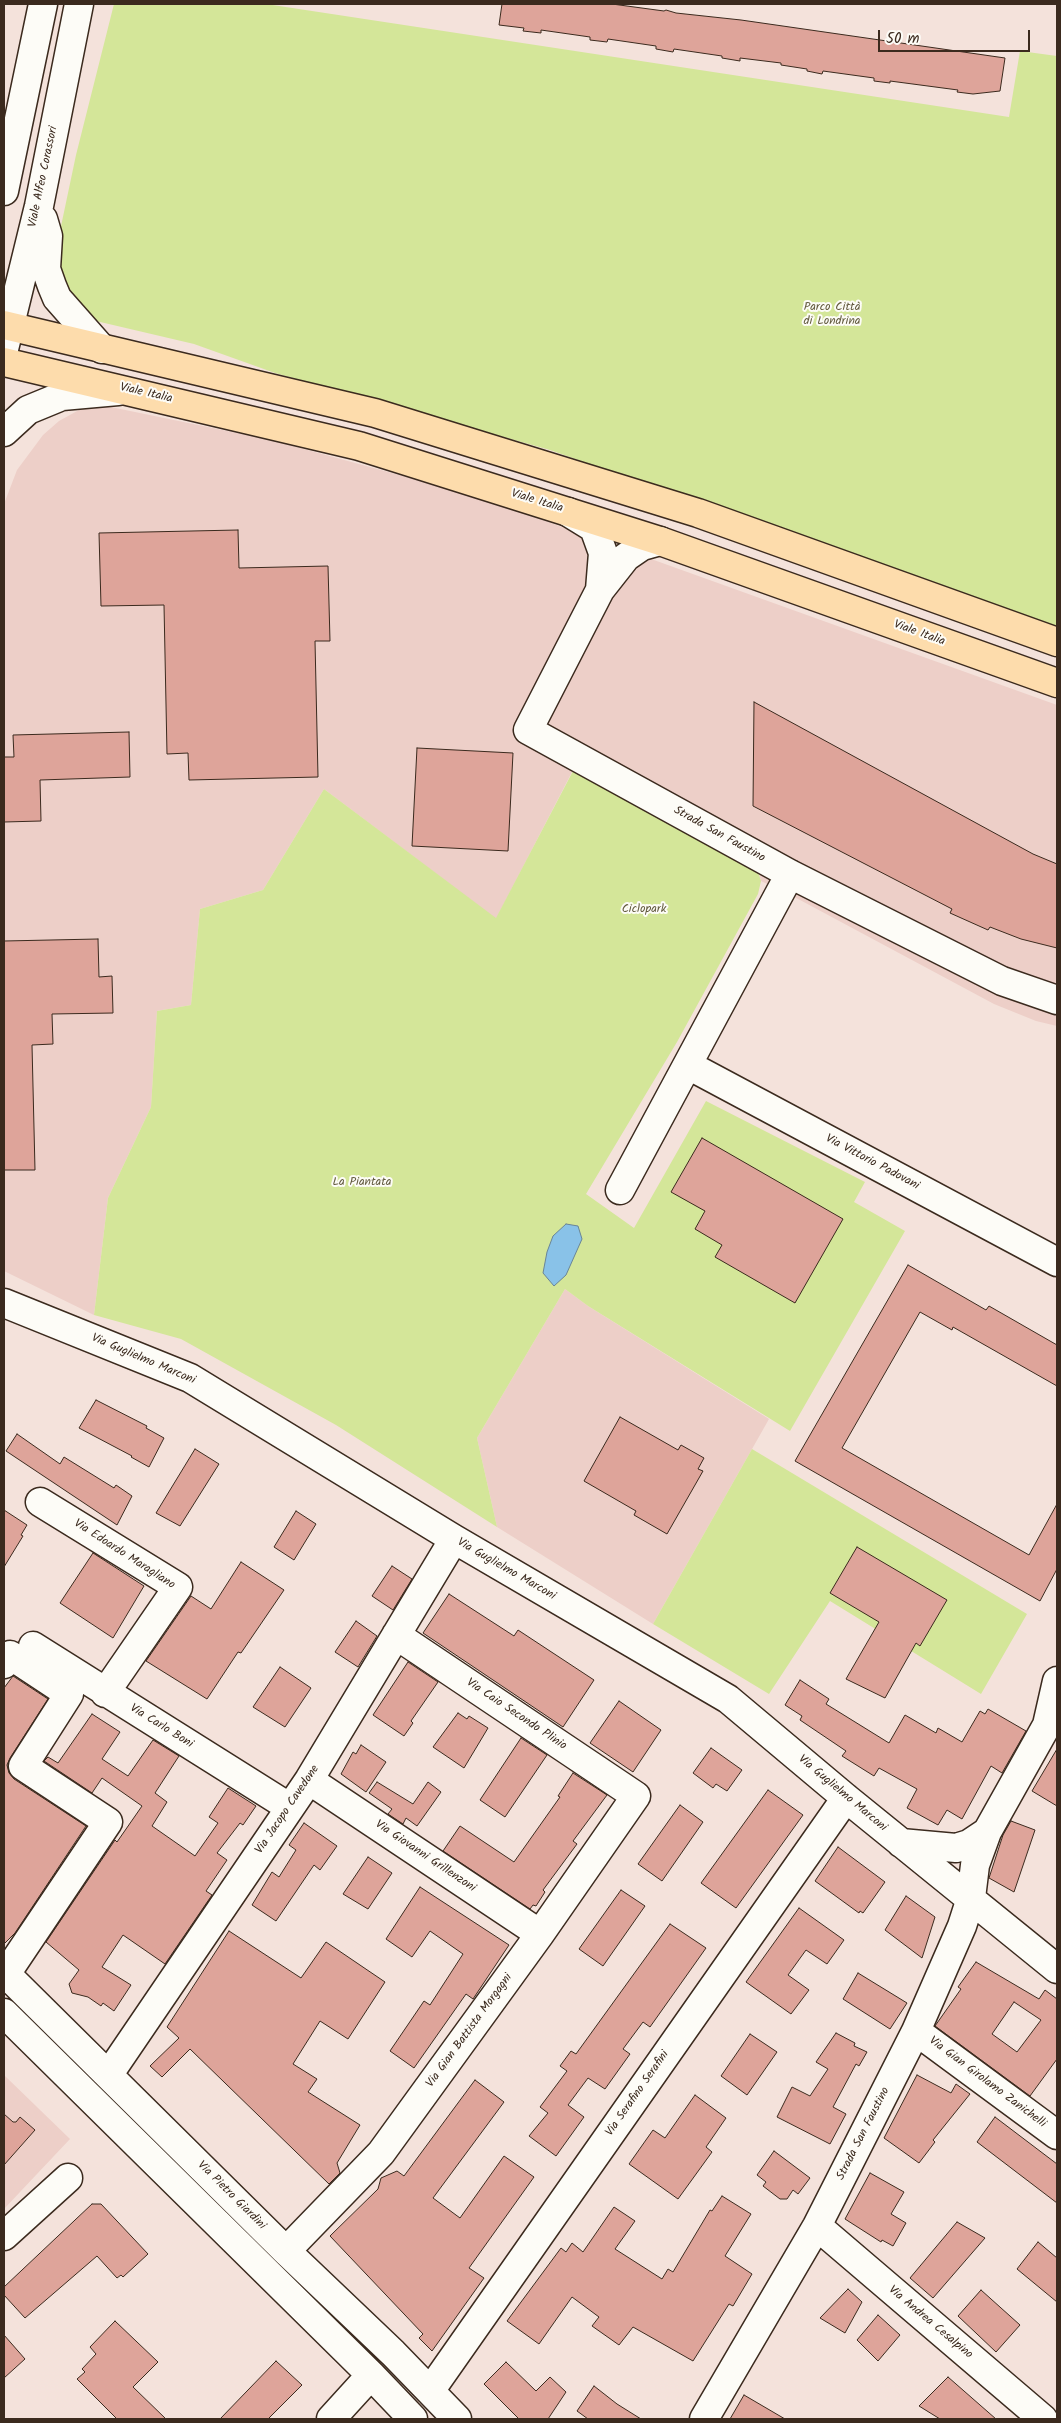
<!DOCTYPE html>
<html>
<head>
<meta charset="utf-8">
<style>
	body { margin:0 }
	#map { position:relative; width:1061px; height:2423px; overflow:hidden; background:#f4e2db; font-family:Kalam,sans-serif }
	canvas { display:block }
	.frame { position:absolute; inset:0; border:5px solid #3b2a1e; pointer-events:none }
	.scale { position:absolute; left:878px; top:30px; width:152px; height:22px; box-sizing:border-box; border:2px solid #3b2a1e; border-top:0; padding-left:6px; font-size:15px; line-height:18px; white-space:nowrap; color:#3b2a1e; -webkit-text-stroke:4px #fdfcf7; paint-order:stroke }
</style>
</head>
<body>
<div id="map">
<canvas width="1061" height="2423"></canvas>
<div class="frame"></div>
<div class="scale">50 m</div>
</div>
<script>
const g = document.querySelector('canvas').getContext('2d');
g.lineJoin = 'round';
function fill(path, color) {
  g.fillStyle = color;
  g.fill(path, 'evenodd');
}
function poly(rows) {
  const path = new Path2D();
  for (const r of rows) {
    path.moveTo(r[0], r[1]);
    for (let i = 2; i < r.length; i += 2) path.lineTo(r[i], r[i + 1]);
  }
  return path;
}
function trace(path, color, width, dash) {
  g.strokeStyle = color;
  g.lineWidth = width;
  g.lineCap = dash ? 'butt' : 'round';
  g.setLineDash(dash || []);
  g.stroke(path);
}
function label(font, color, halo, rows, align = 'center') {
  g.font = font + ' Kalam,sans-serif';
  g.lineWidth = 4;
  g.setLineDash([]);
  g.textBaseline = 'middle';
  g.strokeStyle = halo;
  g.fillStyle = color;
  for (const [text, x, y, turn = 0] of rows) {
    g.save();
    g.translate(x, y);
    g.rotate((+turn || 0) * Math.PI / 180);
    g.textAlign = isNaN(turn) ? turn : align;
    if (halo) g.strokeText(text, 0, 0);
    g.fillText(text, 0, 0);
    g.restore();
  }
}
fill(poly([
	[101,405,271,440,476,496,1057,705,1057,1026,1036,1021,994,1004,800,900,761,881,758,872,572,772,496,919,324,789,263,890,200,909,191,1005,157,1011,151,1107,108,1198,94,1315,4,1271,4,504,17,470,43,435,59,421,79,410],
	[565,1289,588,1306,769,1419,653,1624,497,1527,477,1438],
	[4,2075,70,2139,4,2209]
]), '#edcfc8');
fill(poly([
	[114,4,266,4,1009,117,1020,51,1057,56,1057,631,550,450,275,373,194,344,96,321,79,309,65,293,56,250,76,155],
	[573,771,739,856,758,872,761,881,758,894,677,1042,586,1194,634,1228,706,1101,865,1182,854,1202,905,1231,790,1431,588,1306,565,1289,477,1438,497,1527,336,1425,181,1339,94,1315,108,1198,151,1107,157,1011,191,1005,200,909,263,890,324,789,496,918],
	[752,1449,1027,1614,981,1694,830,1601,769,1694,653,1624]
]), '#d4e699');
const water = poly([
	[566,1224,578,1226,582,1239,566,1275,554,1286,543,1273,547,1252,553,1236,566,1224]
]);
fill(water, '#89c2e8');
trace(water, '#6a8597', 1);
const building = poly([
	[502,4,612,4,664,11,666,10,676,13,741,20,1005,58,1000,91,973,94,957,92,958,90,890,81,890,83,874,81,874,78,823,71,822,74,807,71,807,69,781,65,781,63,740,58,740,61,722,58,722,56,674,49,673,52,656,49,656,46,608,39,607,42,590,40,590,37,541,30,541,33,523,31,524,28,499,25,502,4],
	[238,530,239,568,328,566,330,641,315,641,318,777,189,780,188,753,167,754,164,605,101,606,99,533,238,530],
	[754,702,1033,854,1057,864,1057,948,1021,939,990,927,988,930,950,913,952,909,753,806,754,702],
	[129,732,130,777,40,780,41,821,4,822,4,757,14,757,13,735,129,732],
	[417,748,513,753,508,851,412,846,417,748],
	[98,939,99,977,112,976,113,1013,52,1014,53,1044,32,1045,35,1170,4,1170,4,941,98,939],
	[702,1138,843,1219,795,1303,715,1257,722,1245,695,1229,705,1211,671,1192,702,1138],
	[908,1265,986,1310,989,1306,1057,1345,1057,1386,953,1327,952,1330,920,1312,842,1448,1029,1555,1057,1504,1057,1569,1040,1601,795,1461,908,1265],
	[96,1400,147,1426,146,1428,164,1438,149,1467,131,1457,132,1456,79,1428,96,1400],
	[620,1417,678,1450,681,1445,704,1458,698,1469,703,1471,667,1534,634,1515,636,1511,584,1481,620,1417],
	[17,1434,60,1464,64,1457,114,1488,116,1485,132,1496,117,1525,6,1451,17,1434],
	[195,1449,219,1464,180,1526,156,1513,195,1449],
	[4,1510,27,1525,21,1535,23,1536,4,1567,4,1510],
	[296,1511,316,1524,294,1560,274,1547,296,1511],
	[857,1547,947,1600,920,1646,916,1643,885,1698,846,1679,879,1622,830,1593,857,1547],
	[93,1553,144,1586,113,1638,60,1603,93,1553],
	[241,1562,284,1590,241,1653,238,1652,207,1699,146,1661,191,1596,211,1609,241,1562],
	[392,1566,412,1579,393,1610,372,1596,392,1566],
	[449,1594,514,1636,518,1630,594,1680,563,1727,423,1633,449,1594],
	[356,1621,377,1636,358,1667,335,1652,356,1621],
	[408,1662,438,1682,411,1721,413,1723,404,1736,373,1715,408,1662],
	[280,1667,311,1688,285,1727,253,1707,280,1667],
	[13,1676,48,1699,10,1758,7,1765,9,1773,14,1779,86,1826,15,1933,4,1944,4,1688,13,1676],
	[800,1680,829,1699,826,1704,889,1743,905,1715,936,1733,938,1728,962,1742,980,1711,985,1714,988,1709,1026,1731,1002,1773,991,1766,962,1819,947,1810,938,1825,907,1808,917,1789,879,1768,874,1776,842,1756,846,1751,800,1720,802,1716,785,1705,800,1680],
	[619,1701,661,1730,633,1772,590,1743,619,1701],
	[458,1713,467,1719,469,1716,488,1728,464,1768,433,1747,458,1713],
	[92,1714,120,1732,102,1759,128,1776,153,1740,179,1756,155,1793,167,1802,152,1826,195,1856,218,1823,209,1817,228,1788,256,1806,243,1825,240,1823,217,1853,227,1860,206,1891,212,1895,165,1964,123,1935,102,1967,131,1985,114,2011,103,2003,101,2006,88,1997,72,1993,69,1984,79,1970,46,1942,115,1840,117,1842,142,1806,102,1778,92,1793,44,1761,48,1757,58,1763,92,1714],
	[521,1738,547,1755,505,1817,480,1800,521,1738],
	[361,1745,386,1762,366,1792,341,1774,353,1752,356,1754,361,1745],
	[711,1748,742,1770,727,1791,716,1784,713,1788,693,1773,711,1748],
	[1057,1749,1057,1806,1032,1791,1057,1749],
	[573,1773,607,1795,573,1841,577,1844,543,1890,545,1892,536,1906,533,1905,530,1909,443,1851,460,1826,514,1862,560,1797,558,1796,573,1773],
	[377,1782,413,1804,428,1782,441,1792,417,1826,406,1818,403,1824,388,1814,392,1809,369,1793,377,1782],
	[768,1790,803,1815,736,1908,701,1883,768,1790],
	[680,1805,703,1822,662,1881,638,1864,680,1805],
	[1011,1821,1035,1830,1014,1892,989,1878,1003,1835,1011,1821],
	[304,1823,337,1846,320,1870,314,1865,276,1921,252,1905,272,1872,279,1877,296,1850,289,1845,304,1823],
	[838,1847,885,1882,863,1913,860,1911,859,1913,815,1881,838,1847],
	[368,1857,392,1873,368,1909,343,1894,368,1857],
	[420,1887,509,1945,473,1999,466,1994,414,2068,390,2051,424,2001,430,2005,463,1954,430,1931,412,1957,386,1939,420,1887],
	[621,1890,645,1906,603,1966,579,1949,621,1890],
	[906,1896,935,1917,922,1958,885,1930,906,1896],
	[799,1908,844,1940,827,1964,806,1950,788,1975,809,1990,791,2014,746,1982,799,1908],
	[670,1924,706,1948,650,2027,643,2022,623,2049,630,2054,605,2089,588,2078,568,2105,584,2117,556,2156,529,2136,548,2113,540,2107,567,2071,560,2066,571,2051,576,2054,670,1924],
	[229,1931,301,1978,326,1942,385,1982,348,2039,320,2021,293,2064,317,2079,308,2092,360,2125,337,2163,340,2173,329,2184,190,2049,162,2077,150,2066,179,2038,167,2027,229,1931],
	[976,1962,1039,1999,1045,1990,1057,1999,1057,2059,1030,2096,935,2026,961,1989,958,1987,976,1962],
	[1014,2002,1041,2020,1017,2052,992,2034,1014,2002],
	[858,1973,907,2003,890,2029,843,1999,858,1973],
	[836,2033,855,2043,854,2046,867,2052,859,2066,856,2064,833,2107,846,2114,830,2144,777,2117,792,2087,810,2096,828,2069,816,2062,836,2033],
	[750,2034,777,2052,747,2095,721,2076,750,2034],
	[917,2075,951,2093,956,2084,970,2094,933,2140,935,2142,919,2163,884,2138,917,2075],
	[475,2080,504,2102,433,2198,460,2218,504,2156,534,2177,469,2268,484,2278,432,2351,419,2338,423,2334,330,2236,378,2189,381,2178,397,2171,404,2176,475,2080],
	[695,2095,726,2118,706,2147,712,2152,678,2199,629,2164,653,2130,665,2138,695,2095],
	[4,2114,13,2122,16,2122,20,2117,35,2130,4,2165,4,2114],
	[995,2117,1057,2164,1057,2203,977,2142,995,2117],
	[774,2151,810,2178,798,2194,793,2190,787,2199,780,2199,763,2186,766,2182,757,2175,774,2151],
	[870,2173,904,2192,891,2214,906,2223,893,2246,882,2240,881,2242,845,2219,870,2173],
	[722,2196,751,2214,725,2256,752,2274,733,2306,729,2304,693,2361,633,2327,619,2345,592,2326,599,2317,572,2297,539,2344,507,2321,561,2248,566,2252,572,2243,583,2252,614,2207,635,2221,615,2249,662,2279,668,2269,673,2272,710,2210,712,2211,722,2196],
	[92,2204,101,2204,148,2254,123,2277,121,2275,117,2278,97,2256,25,2318,4,2295,4,2287,92,2204],
	[957,2222,985,2238,933,2298,910,2278,957,2222],
	[1038,2242,1057,2258,1057,2302,1017,2269,1038,2242],
	[848,2289,862,2302,845,2333,820,2318,848,2289],
	[981,2290,1020,2325,996,2352,958,2316,981,2290],
	[878,2315,900,2335,878,2361,857,2340,878,2315],
	[115,2321,158,2362,133,2387,166,2419,117,2419,77,2379,85,2372,82,2369,96,2354,90,2347,115,2321],
	[4,2335,25,2359,4,2378,4,2335],
	[276,2361,302,2385,268,2419,220,2419,276,2361],
	[506,2362,536,2391,550,2377,566,2392,548,2419,519,2419,484,2384,506,2362],
	[948,2377,996,2419,940,2419,919,2406,948,2377],
	[594,2386,617,2404,641,2419,588,2419,577,2411,594,2386],
	[744,2395,785,2419,730,2419,744,2395]
]);
fill(building, '#dea49a');
trace(building, '#3b2a1e', 1);
const minor = poly([
	[4,191,43,4],
	[43,219,48,236,46,269,52,286,57,298,102,349],
	[4,349,39,206,79,4],
	[4,432,28,410,62,396,118,391],
	[568,512,594,528,603,553,600,590],
	[660,541,642,546,626,557,600,590,528,730,790,874,1002,981,1057,1000],
	[688,1065,1057,1262],
	[620,1190,790,874],
	[4,1303,190,1378,454,1539,728,1699,846,1798,1057,1969],
	[40,1502,178,1587,105,1693],
	[33,1646,289,1807],
	[4,1664,10,1655,69,1694,23,1766,108,1822,6,1974],
	[309,1780,540,1934],
	[901,1843,956,1848,969,1844,987,1832],
	[4,1972,286,2251,393,2353,457,2419],
	[4,2013,371,2375,413,2419],
	[916,2031,1057,2135],
	[109,2074,309,1780,454,1539],
	[817,2226,1043,2419],
	[4,2236,68,2178],
	[286,2251,381,2153,540,1934,636,1796,396,1635],
	[430,2391,846,1798],
	[331,2419,371,2375],
	[704,2419,817,2226,916,2031,962,1926,971,1898,975,1865,987,1832,1047,1725,1057,1681]
]);
const major = poly([
	[4,325,375,413,698,513,1057,642],
	[4,362,359,446,660,541,1057,683]
]);
trace(minor, '#3b2a1e', 31);
trace(major, '#3b2a1e', 31);
trace(minor, '#fdfcf7', 28);
trace(major, '#fddcac', 28);
label('12px', '#3b2a1e', '#fdfcf7', [
	["Viale Alfeo Corassori",44,177,-78],
	["Viale Italia",146,394,13],
	["Viale Italia",537,502,17],
	["Viale Italia",919,634,20],
	["Strada San Faustino",719,835,29],
	["Via Vittorio Padovani",872,1163,28],
	["Via Guglielmo Marconi",143,1360,23],
	["Via Edoardo Maragliano",124,1555,33],
	["Via Guglielmo Marconi",506,1570,30],
	["Via Caio Secondo Plinio",516,1715,34],
	["Via Carlo Boni",161,1727,32],
	["Via Guglielmo Marconi",842,1794,40],
	["Via Jacopo Cavedone",288,1810,-56],
	["Via Giovanni Grillenzoni",425,1857,34],
	["Via Gian Battista Morgagni",470,2031,-54],
	["Via Gian Girolamo Zanichelli",987,2083,37],
	["Via Serafino Serafini",638,2094,-55],
	["Strada San Faustino",864,2134,-63],
	["Via Pietro Giardini",231,2196,45],
	["Via Andrea Cesalpino",930,2323,40]
]);
label('12px', '#61593d', '#fdfcf7', [
	["Parco Città",832,308],
	["di Londrina",832,322],
	["Ciclopark",644,910],
	["La Piantata",362,1183]
]);
</script>
</body>
</html>
